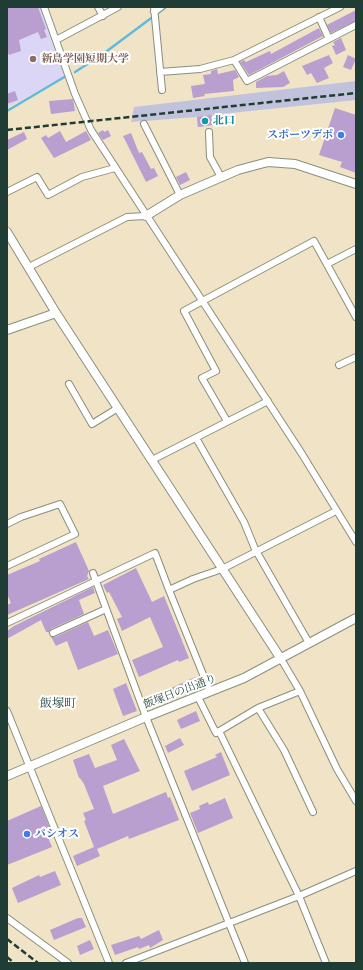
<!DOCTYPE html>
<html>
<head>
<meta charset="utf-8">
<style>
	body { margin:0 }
	#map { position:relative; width:363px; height:970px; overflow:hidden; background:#f0e3c6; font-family:"IM FELL French Canon",serif }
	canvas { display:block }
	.frame { position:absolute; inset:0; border:8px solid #1f3d34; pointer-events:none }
</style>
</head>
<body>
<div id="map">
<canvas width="363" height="970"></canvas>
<div class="frame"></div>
</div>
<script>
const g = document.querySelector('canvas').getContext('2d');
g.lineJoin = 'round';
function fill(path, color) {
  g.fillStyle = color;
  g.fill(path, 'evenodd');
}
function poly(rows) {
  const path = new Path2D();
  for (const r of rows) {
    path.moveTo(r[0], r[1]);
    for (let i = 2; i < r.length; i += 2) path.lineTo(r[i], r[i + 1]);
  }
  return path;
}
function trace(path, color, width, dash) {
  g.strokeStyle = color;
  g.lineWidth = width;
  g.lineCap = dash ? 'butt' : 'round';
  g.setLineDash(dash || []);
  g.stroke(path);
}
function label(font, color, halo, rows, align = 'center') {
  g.font = font + ' "IM FELL French Canon","Noto Serif JP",serif';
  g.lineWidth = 4;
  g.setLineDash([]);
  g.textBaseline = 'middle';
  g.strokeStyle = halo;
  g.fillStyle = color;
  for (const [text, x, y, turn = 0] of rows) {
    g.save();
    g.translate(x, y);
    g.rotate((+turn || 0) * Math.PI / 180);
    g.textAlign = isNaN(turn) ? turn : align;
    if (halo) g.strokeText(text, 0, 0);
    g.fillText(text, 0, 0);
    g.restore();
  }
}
fill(poly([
	[7,7,40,7,66,75,7,108]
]), '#dbd6f6');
fill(poly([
	[356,81,356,100,212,115,213,125,198,127,197,117,131,122,134,107]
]), '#c1c2dc');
trace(poly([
	[75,72,103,54,166,7],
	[7,111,66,76]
]), '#60bade', 2.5);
fill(poly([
	[7,7,38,7,46,29,44,30,47,37,41,39,38,32,19,40,21,51,9,55,7,51],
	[356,10,356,21,331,33,327,25],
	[319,28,323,36,249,75,240,62,244,60,246,62,270,51,271,54],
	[341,38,346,50,336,55,332,46,335,45,333,42],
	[329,55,333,63,324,68,329,78,317,83,311,73,307,75,302,66],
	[348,55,356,59,351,70,343,67],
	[217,69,218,74,235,70,239,77,233,80,234,91,204,94,205,96,193,98,191,86,205,84,203,75,211,74,211,71],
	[284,71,290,83,283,87,256,88,256,82,267,76,277,75],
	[15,91,18,100,7,104,7,94],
	[73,99,75,111,51,114,49,101],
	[335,108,356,115,356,173,340,167,342,162,319,155],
	[212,115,213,125,198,127,197,117],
	[103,130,104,132,108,130,111,136,103,140,98,133],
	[60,131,66,142,86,131,91,140,54,158,41,138,46,135,48,138],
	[24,132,27,139,7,150,7,140],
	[131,133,139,153,142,152,151,169,154,168,158,176,146,182,123,136],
	[186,172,190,180,180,185,176,177],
	[76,542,89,571,87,576,89,579,7,615,7,605,11,603,7,594,7,575,40,561,39,559],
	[136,568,152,602,164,596,189,658,179,662,178,660,139,677,132,660,163,647,150,617,122,631,117,619,122,617,109,592,107,593,103,585],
	[93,587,95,593,79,600,84,614,51,629,49,632,46,632,41,620,7,639,7,631,14,626],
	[88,622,94,636,108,630,118,654,78,670,67,641,56,646,51,637,55,637],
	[195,677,198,685,182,691,183,694,170,698,167,690],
	[126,683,137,711,123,716,113,689],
	[196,711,200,721,181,729,177,720],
	[180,738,184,745,168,753,165,746],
	[124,739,140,771,103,786,113,814,166,792,168,798,170,797,179,820,129,839,128,836,97,849,100,856,77,866,73,856,94,847,84,821,86,820,83,813,94,809,84,784,80,778,79,778,73,760,89,754,95,768,117,760,111,745],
	[221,752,230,775,192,791,184,771,217,757,215,755],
	[225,798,233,818,198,833,190,813,200,809,199,806,208,802,209,805],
	[41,806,52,833,47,835,52,847,7,865,7,821],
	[55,871,61,885,18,903,12,888,39,875,40,877],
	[78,918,82,918,86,927,54,940,50,930],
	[159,930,163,940,150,948,149,945,139,949,138,947,115,955,111,945,139,936,141,939],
	[90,940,94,949,80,955,77,946]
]), '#b99ed0');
const street = poly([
	[44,7,75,94,91,130,302,454,356,542],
	[98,7,103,16],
	[154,7,162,90],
	[154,12,161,7],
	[319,17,329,39],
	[56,40,118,7],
	[234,60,247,81,356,25],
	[160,72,200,69,234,60,340,7],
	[144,124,180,195],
	[209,132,210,157,221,177],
	[7,192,37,177,48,195,82,177,115,168],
	[327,264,356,249],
	[29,267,127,217,146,216],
	[339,365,356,357],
	[69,384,92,424,118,408],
	[227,421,202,378,216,371,184,311,314,241,356,317],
	[196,438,244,522,255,549,309,643],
	[152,460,268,401],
	[7,524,21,517,60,504,75,534,7,566],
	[93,573,146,717,245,963],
	[169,590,210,692],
	[7,623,155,553,169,590,193,579,222,569,336,511],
	[53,633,106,609],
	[281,659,300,691,337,769,356,801],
	[198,697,216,733,258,708,300,691],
	[258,708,284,750,313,812],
	[7,711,109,963],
	[219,731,299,896,326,963],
	[7,918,68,963],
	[126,963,299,896,356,871]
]);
const secondary = poly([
	[146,216,180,195,238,170,268,162,295,164,356,184],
	[7,232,56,313,281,659],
	[7,330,56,313],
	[7,776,146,717,244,678,356,618]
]);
trace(street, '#88907d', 8);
trace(secondary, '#88907d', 10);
trace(street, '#fff', 6);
trace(secondary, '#fff', 8);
trace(poly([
	[7,130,356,93],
	[7,939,38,963],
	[7,957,14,963]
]), '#1f3d34', 2.5, [6, 3]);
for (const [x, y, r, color] of [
	[33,59,4,"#8d6e63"],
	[205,121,4,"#0f9aa8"],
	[341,135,4,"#3f7fe0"],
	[27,834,4,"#3f7fe0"]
]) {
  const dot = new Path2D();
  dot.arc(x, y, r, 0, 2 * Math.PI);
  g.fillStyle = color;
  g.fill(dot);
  trace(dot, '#fff', 1.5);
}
label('bold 11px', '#785e54', '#fff', [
	["新島学園短期大学",41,59]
], 'left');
label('bold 11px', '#0d838f', '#fff', [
	["北口",213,121]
], 'left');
label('bold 11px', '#366cbe', '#fff', [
	["スポーツデポ",333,135],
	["パシオス",35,834,"left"]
], 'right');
label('11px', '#1f3d34', '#fff', [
	["飯塚日の出通り",180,692,-21]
]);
label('12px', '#1f3d34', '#fff', [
	["飯塚町",58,704]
]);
</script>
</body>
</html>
